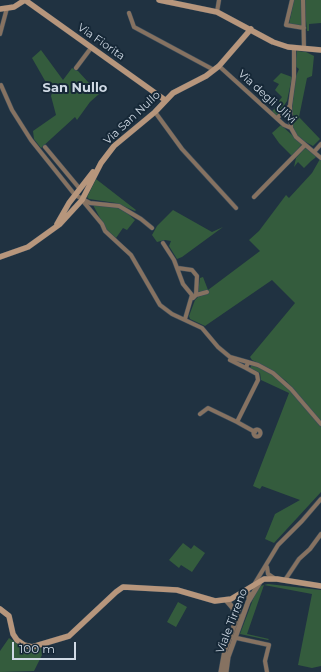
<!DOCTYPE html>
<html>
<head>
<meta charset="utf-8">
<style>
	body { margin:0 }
	#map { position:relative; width:321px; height:672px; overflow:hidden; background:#203241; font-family:Montserrat,sans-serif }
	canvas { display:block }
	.scale { position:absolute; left:12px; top:642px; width:64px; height:18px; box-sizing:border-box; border:2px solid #d0dae5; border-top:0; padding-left:5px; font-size:12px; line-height:14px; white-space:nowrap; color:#d0dae5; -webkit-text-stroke:3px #162837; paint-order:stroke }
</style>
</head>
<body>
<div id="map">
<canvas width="321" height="672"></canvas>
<div class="scale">100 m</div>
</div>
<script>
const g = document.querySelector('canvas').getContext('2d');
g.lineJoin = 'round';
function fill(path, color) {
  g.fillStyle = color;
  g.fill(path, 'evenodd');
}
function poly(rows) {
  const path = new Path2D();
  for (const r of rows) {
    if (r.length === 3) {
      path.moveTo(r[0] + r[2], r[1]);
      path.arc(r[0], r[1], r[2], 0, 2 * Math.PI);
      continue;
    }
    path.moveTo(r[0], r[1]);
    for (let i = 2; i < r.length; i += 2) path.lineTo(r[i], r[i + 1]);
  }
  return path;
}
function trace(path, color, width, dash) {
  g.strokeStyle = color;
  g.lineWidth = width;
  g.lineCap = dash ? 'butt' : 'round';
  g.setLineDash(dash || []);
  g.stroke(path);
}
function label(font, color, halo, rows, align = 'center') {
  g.font = font + ' Montserrat,sans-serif';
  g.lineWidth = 4;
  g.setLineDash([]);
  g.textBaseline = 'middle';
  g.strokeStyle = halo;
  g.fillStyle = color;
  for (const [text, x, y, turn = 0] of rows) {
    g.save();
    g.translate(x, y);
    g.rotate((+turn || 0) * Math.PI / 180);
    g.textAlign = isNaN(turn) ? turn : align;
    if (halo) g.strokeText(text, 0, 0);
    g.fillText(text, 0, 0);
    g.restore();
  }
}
fill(poly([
	[294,0,301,0,302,26,289,24],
	[304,0,321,0,321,23,309,24,309,31,307,31],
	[41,50,63,80,72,68,78,71,99,94,90,102,77,120,75,117,41,148,34,139,33,131,56,115,51,96,52,93,32,58],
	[297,51,306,52,314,56,312,76,307,78,299,117,320,139,313,146,304,141,296,134,293,127,292,109,296,76,299,69,295,66],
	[281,73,292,77,287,101,277,116,272,111,280,104,279,101,282,97,275,90,279,84,273,81],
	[281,125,302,144,292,156,279,143,272,133],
	[305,148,317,156,315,158,311,161,304,168,298,162,294,167,296,158],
	[320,159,321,159,321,421,286,381,270,369,252,360,250,357,295,303,272,280,205,326,190,319,189,316,195,300,198,297,209,293,208,290,198,292,200,278,203,277,208,290,260,251,249,240,259,231,286,195,289,198,312,173],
	[96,179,136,210,135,211,116,203,89,199,87,197],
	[93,205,116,207,127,213,135,220,127,230,123,228,116,238,106,229],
	[173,210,212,232,223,227,182,257,177,259,169,246,171,241,165,240,157,242,152,235,157,226],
	[252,364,267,371,284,384,321,426,321,492,274,543,265,539,275,514,300,500,262,486,260,489,253,486,289,393,261,380,260,373,250,368],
	[183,543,191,549,194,545,205,553,192,572,181,565,179,568,169,560],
	[268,584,321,590,321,666,312,668,298,665,312,594,264,585,247,634,269,639,268,640,240,634,255,594,260,586],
	[178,602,187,607,176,627,167,622],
	[9,638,27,650,41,648,42,655,34,671,0,672,0,651]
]), '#345c3d');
const minor = poly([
	[292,0,286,25,304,28],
	[303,0,304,49],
	[217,12,219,0],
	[129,13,134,27,214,70],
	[0,34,7,8],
	[219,66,284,125,291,128,296,137,321,158],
	[76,68,91,48],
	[1,85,12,110,31,140,75,195,90,203,119,206,141,219,152,228],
	[155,112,182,149,236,208],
	[277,118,290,106],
	[291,128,290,106,294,77,294,49],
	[45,147,80,189],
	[314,152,321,144],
	[254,197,305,145],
	[82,200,102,224,105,231,131,255,160,305,172,314,202,328,218,347,230,357,258,365,273,373,291,389,321,424],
	[163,243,174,260,183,284,192,295,185,319],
	[178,268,192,270,197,276,196,295,193,298],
	[196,295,207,292],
	[230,360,246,368],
	[200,414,208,408,237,422,258,380,257,374,246,368,248,362],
	[237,422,255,432],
	[257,433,3.5],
	[267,567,268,574,274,578],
	[285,580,299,559,310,549,321,534],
	[255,583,278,545,302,521,321,499],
	[232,637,269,645,265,661,267,672]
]);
const tertiary = poly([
	[226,600,233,608,235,620],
	[221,672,225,650,238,615,238,602,245,591,249,594,249,599],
	[226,672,228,657,235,638,248,602,260,582]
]);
const secondary = poly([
	[25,0,165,100],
	[159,0,217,12,273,42,288,47,321,50],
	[0,9,14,7,25,0],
	[57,224,69,203,93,172],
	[0,257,28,247,60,224,82,200,101,163,114,146,155,112,173,93,206,76,219,66,251,29],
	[0,609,9,616,13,634,17,640,24,645,32,647,69,636,116,592,123,587,177,590,215,601,231,599,264,579,277,579,321,586]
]);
trace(minor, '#3c4d5b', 5);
trace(tertiary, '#3c4d5b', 6);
trace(secondary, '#3c4d5b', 6);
trace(minor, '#867261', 4);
trace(tertiary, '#867261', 5);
trace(secondary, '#b7967c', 5.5);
label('11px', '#d0dae5', '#162837', [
	["Via Fiorita",101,42,35],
	["Via degli Ulivi",267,97,42],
	["Via San Nullo",132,118,-43],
	["Viale Tirreno",232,621,-69]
]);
label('bold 13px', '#d0dae5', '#162837', [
	["San Nullo",75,88]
]);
</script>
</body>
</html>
